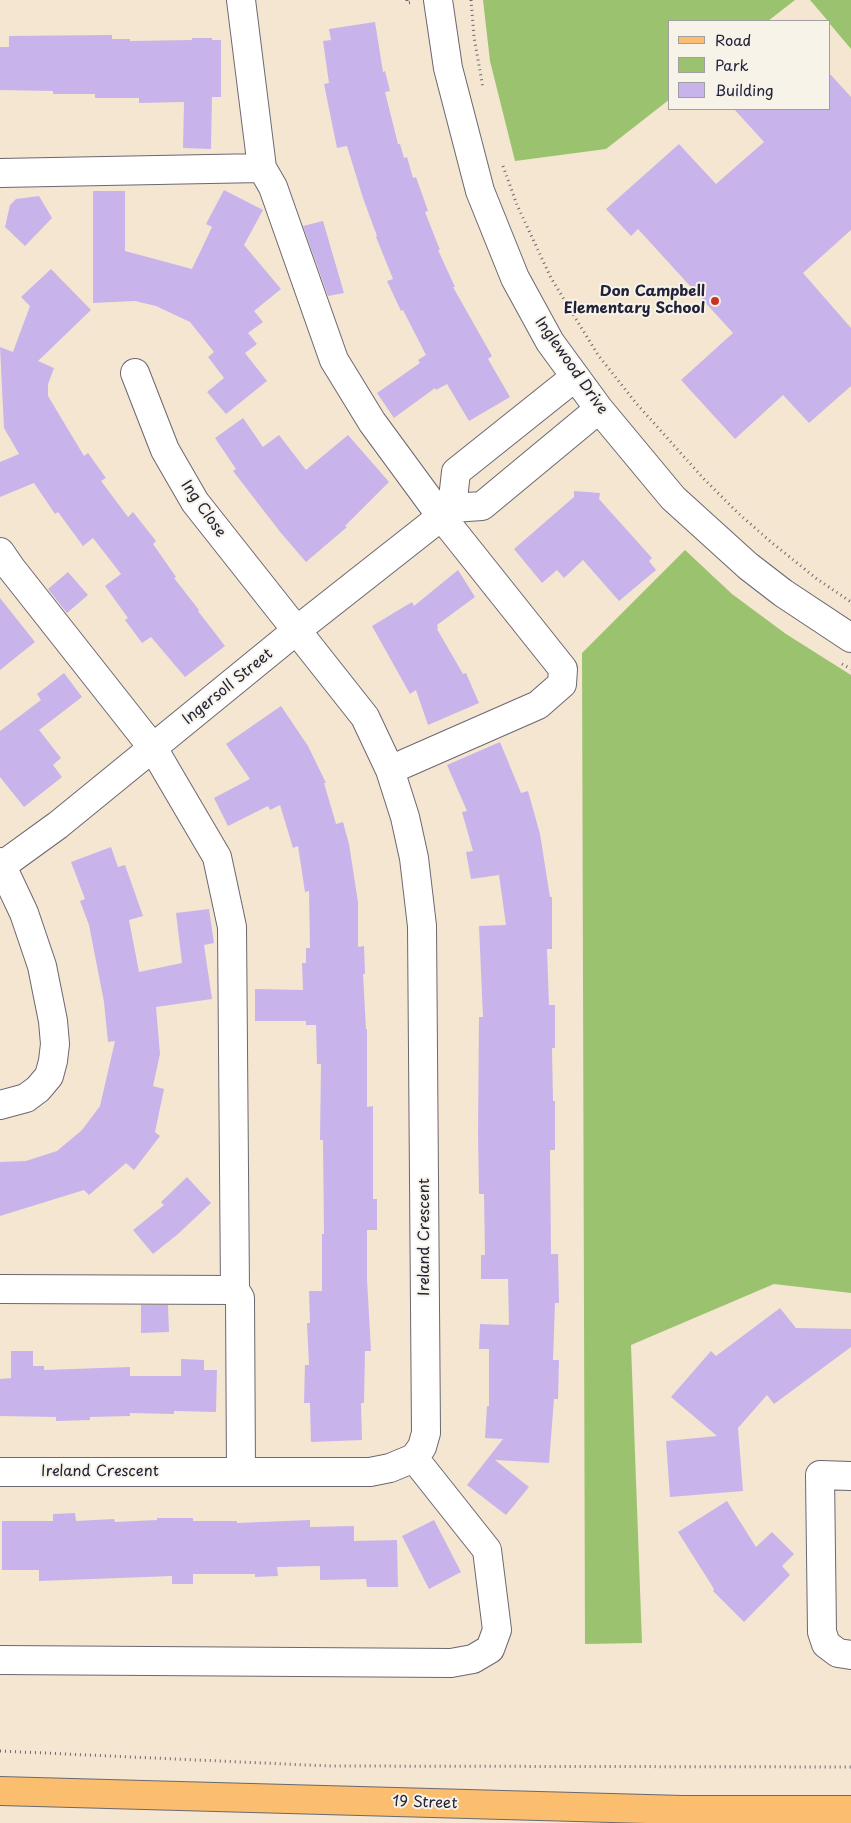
<!DOCTYPE html>
<html>
<head>
<meta charset="utf-8">
<style>
	body { margin:0 }
	#map { position:relative; width:851px; height:1823px; overflow:hidden; background:#f4e6d1; font-family:"Playpen Sans",sans-serif }
	canvas { display:block }
	.legend { position:absolute; left:668px; top:20px; width:162px; height:90px; box-sizing:border-box; background:#f7f3e8; border:1px solid #a29fa3; margin:0; padding:6px 9px; list-style:none; font-size:15px; color:#22223b }
	.legend li { display:flex; align-items:center; gap:10px; height:25px }
	.legend b { width:25px; border:1px solid #a29fa3 }
</style>
</head>
<body>
<div id="map">
<canvas width="851" height="1823"></canvas>
<ul class="legend">
<li><b style="height:6px;background:#fbbd6e"></b>Road</li>
<li><b style="height:14px;background:#9bc36f"></b>Park</li>
<li><b style="height:14px;background:#c8b4eb"></b>Building</li>
</ul>
</div>
<script>
const g = document.querySelector('canvas').getContext('2d');
g.lineJoin = 'round';
function fill(path, color) {
  g.fillStyle = color;
  g.fill(path, 'evenodd');
}
function poly(rows) {
  const path = new Path2D();
  for (const r of rows) {
    path.moveTo(r[0], r[1]);
    for (let i = 2; i < r.length; i += 2) path.lineTo(r[i], r[i + 1]);
  }
  return path;
}
function trace(path, color, width, dash) {
  g.strokeStyle = color;
  g.lineWidth = width;
  g.lineCap = dash ? 'butt' : 'round';
  g.setLineDash(dash || []);
  g.stroke(path);
}
function label(font, color, halo, rows, align = 'center') {
  g.font = font + ' "Playpen Sans",sans-serif';
  g.lineWidth = 4;
  g.setLineDash([]);
  g.textBaseline = 'middle';
  g.strokeStyle = halo;
  g.fillStyle = color;
  for (const [text, x, y, turn = 0] of rows) {
    g.save();
    g.translate(x, y);
    g.rotate((+turn || 0) * Math.PI / 180);
    g.textAlign = isNaN(turn) ? turn : align;
    if (halo) g.strokeText(text, 0, 0);
    g.fillText(text, 0, 0);
    g.restore();
  }
}
fill(poly([
	[483,0,795,0,768,21,670,21,670,99,606,149,515,161,490,61],
	[810,0,851,0,851,49,830,24,830,21,828,21],
	[685,550,732,594,786,634,851,675,851,1293,774,1284,631,1345,642,1643,585,1644,582,653]
]), '#9bc36f');
fill(poly([
	[375,22,383,72,385,71,390,91,385,92,398,144,400,144,404,158,407,157,413,178,416,177,428,211,425,212,440,250,438,250,455,287,453,287,492,356,488,359,510,397,469,421,447,384,436,390,435,388,394,418,377,393,420,363,418,360,426,355,403,310,401,311,387,281,393,279,376,237,377,236,363,198,347,146,337,148,324,84,329,83,323,41,331,40,329,29],
	[112,35,112,39,130,39,130,41,192,40,192,38,212,38,212,40,221,40,221,97,212,97,211,149,183,148,184,102,139,103,139,98,95,98,95,94,53,94,53,91,0,90,0,47,9,47,9,36],
	[830,74,851,97,851,230,803,273,851,328,851,386,809,423,783,395,735,439,681,380,733,333,638,229,631,236,606,209,679,144,716,184,764,142,734,109,830,109],
	[224,190,263,210,244,245,281,289,254,311,263,322,248,333,257,344,245,353,267,381,226,414,207,392,224,378,208,357,214,352,190,322,156,306,135,301,93,303,93,191,125,191,125,251,192,269,212,227,206,224],
	[39,196,52,218,25,246,5,227,10,205,16,199],
	[323,221,344,293,328,296,303,226],
	[51,269,91,310,38,361,54,368,48,384,48,396,84,456,88,453,106,478,101,481,128,517,133,512,156,541,153,544,176,577,174,578,199,610,198,611,225,646,185,677,151,637,142,643,125,620,128,618,105,586,121,574,93,538,83,546,58,512,55,514,34,483,0,497,0,462,19,454,4,428,0,347,13,352,30,306,21,297],
	[243,418,263,447,279,435,306,470,348,435,389,482,345,526,347,527,306,562,281,533,233,471,236,469,215,438],
	[574,491,600,493,599,499,652,558,649,561,656,570,619,601,583,560,564,578,557,570,542,583,514,549,574,497],
	[458,570,475,597,437,625,438,628,437,629,463,674,466,673,479,703,428,725,416,690,410,694,372,626,412,602,414,606],
	[68,572,88,595,67,613,48,589],
	[0,598,35,642,0,670],
	[64,673,82,697,39,730,61,758,53,765,62,777,24,807,0,777,0,731,41,700,37,694],
	[281,706,308,746,326,783,324,783,336,824,343,822,349,844,358,902,358,947,364,946,365,974,363,974,366,1029,367,1029,367,1107,373,1106,373,1199,377,1199,377,1230,367,1230,367,1279,371,1351,365,1351,364,1403,361,1403,362,1440,311,1442,310,1403,304,1403,305,1365,309,1365,307,1323,310,1323,309,1291,322,1291,322,1234,324,1234,323,1140,320,1140,321,1064,317,1064,316,1025,306,1025,306,1021,255,1021,255,989,303,990,302,963,306,963,306,948,310,948,309,891,305,892,298,846,293,848,280,805,270,810,268,806,228,826,214,798,250,779,226,744],
	[500,742,521,793,528,791,540,834,550,897,552,897,552,949,547,949,549,1005,555,1005,555,1048,552,1048,553,1101,555,1101,555,1150,550,1150,551,1254,558,1254,559,1303,555,1303,553,1360,559,1360,558,1399,554,1399,549,1463,495,1460,529,1487,506,1515,467,1485,503,1439,485,1438,487,1406,489,1406,489,1349,479,1349,480,1324,509,1325,508,1279,481,1279,481,1255,485,1255,484,1194,479,1194,478,1134,479,1017,483,1017,479,926,506,925,499,875,471,879,466,852,473,851,462,812,467,811,447,765],
	[111,847,118,867,125,865,143,916,129,920,139,972,182,963,176,913,209,909,214,943,204,945,212,999,156,1007,160,1054,153,1086,164,1089,155,1132,160,1136,134,1170,126,1163,89,1195,84,1190,0,1216,0,1162,26,1161,57,1151,82,1130,100,1106,115,1041,108,1042,104,1002,89,925,80,901,85,899,71,862],
	[187,1177,211,1203,178,1234,153,1254,133,1230,164,1205,161,1202],
	[141,1305,168,1305,169,1332,141,1333],
	[780,1308,796,1328,851,1329,851,1347,774,1404,767,1395,738,1428,743,1491,670,1497,666,1441,717,1436,671,1397,711,1351,716,1356],
	[11,1351,33,1351,33,1366,44,1366,44,1370,130,1367,130,1376,181,1376,181,1359,204,1360,204,1370,217,1370,216,1412,174,1411,174,1414,130,1413,130,1416,90,1417,90,1420,56,1421,56,1417,0,1416,0,1379,11,1378],
	[727,1501,756,1547,772,1532,794,1554,782,1566,790,1575,744,1622,713,1591,714,1589,678,1532],
	[75,1513,76,1521,114,1519,115,1522,157,1520,157,1518,193,1518,193,1521,237,1521,237,1523,310,1520,310,1527,354,1526,354,1541,397,1540,398,1587,367,1587,366,1579,320,1580,320,1566,277,1567,278,1576,255,1577,255,1574,193,1574,193,1584,172,1584,172,1576,39,1581,39,1570,2,1570,2,1521,53,1521,53,1514],
	[434,1520,461,1572,429,1589,402,1536]
]), '#c8b4eb');
const minor = poly([
	[241,0,262,168,273,187,334,360,372,422,441,516,563,669,562,684,538,705,390,770],
	[438,0,448,68,480,191,515,278,550,342,599,409,673,498,748,566,783,593,851,638],
	[0,173,262,168],
	[452,508,456,472,575,377],
	[0,552,11,568,153,748,217,857,232,927,235,1290,240,1298,241,1472],
	[0,862,24,913,42,966,53,1021,55,1044,53,1061,49,1076,38,1089,26,1098,0,1105],
	[0,867,58,825,297,630,452,508,482,506,599,409],
	[0,1289,235,1290],
	[0,1472,370,1472,390,1468,414,1458,422,1447,426,1433,422,926,414,858,405,817,390,770,365,717,195,502,165,450,135,373],
	[851,1476,820,1475,822,1632,826,1644,838,1653,851,1655],
	[0,1660,451,1663,473,1659,490,1649,497,1630,487,1550,414,1458]
]);
const major = poly([
	[0,1791,683,1810,851,1810]
]);
trace(minor, '#6c6770', 30);
trace(major, '#6c6770', 30);
trace(poly([
	[407,0,407,3,413,2],
	[471,0,474,37,483,88],
	[503,166,517,205,551,278,598,355,636,403,703,478,738,513,771,542,817,579,851,602],
	[842,664,851,669],
	[0,1751,329,1766,851,1767]
]), '#6c6770', 3, [1, 4]);
trace(minor, '#fff', 28);
trace(major, '#fbbd6e', 28);
for (const [x, y, r, color] of [
	[715,301,5,"#c8321e"]
]) {
  const dot = new Path2D();
  dot.arc(x, y, r, 0, 2 * Math.PI);
  g.fillStyle = color;
  g.fill(dot);
  trace(dot, '#f7f3e8', 2);
}
label('bold 15px', '#22223b', '#f7f3e8', [
	["Don Campbell",705,292],
	["Elementary School",705,309]
], 'right');
label('15px', '#22223b', '#f7f3e8', [
	["Inglewood Drive",571,366,55],
	["Ing Close",203,509,55],
	["Ingersoll Street",228,687,-39],
	["Ireland Crescent",425,1237,-90],
	["Ireland Crescent",100,1472],
	["19 Street",425,1803,2]
]);
</script>
</body>
</html>
